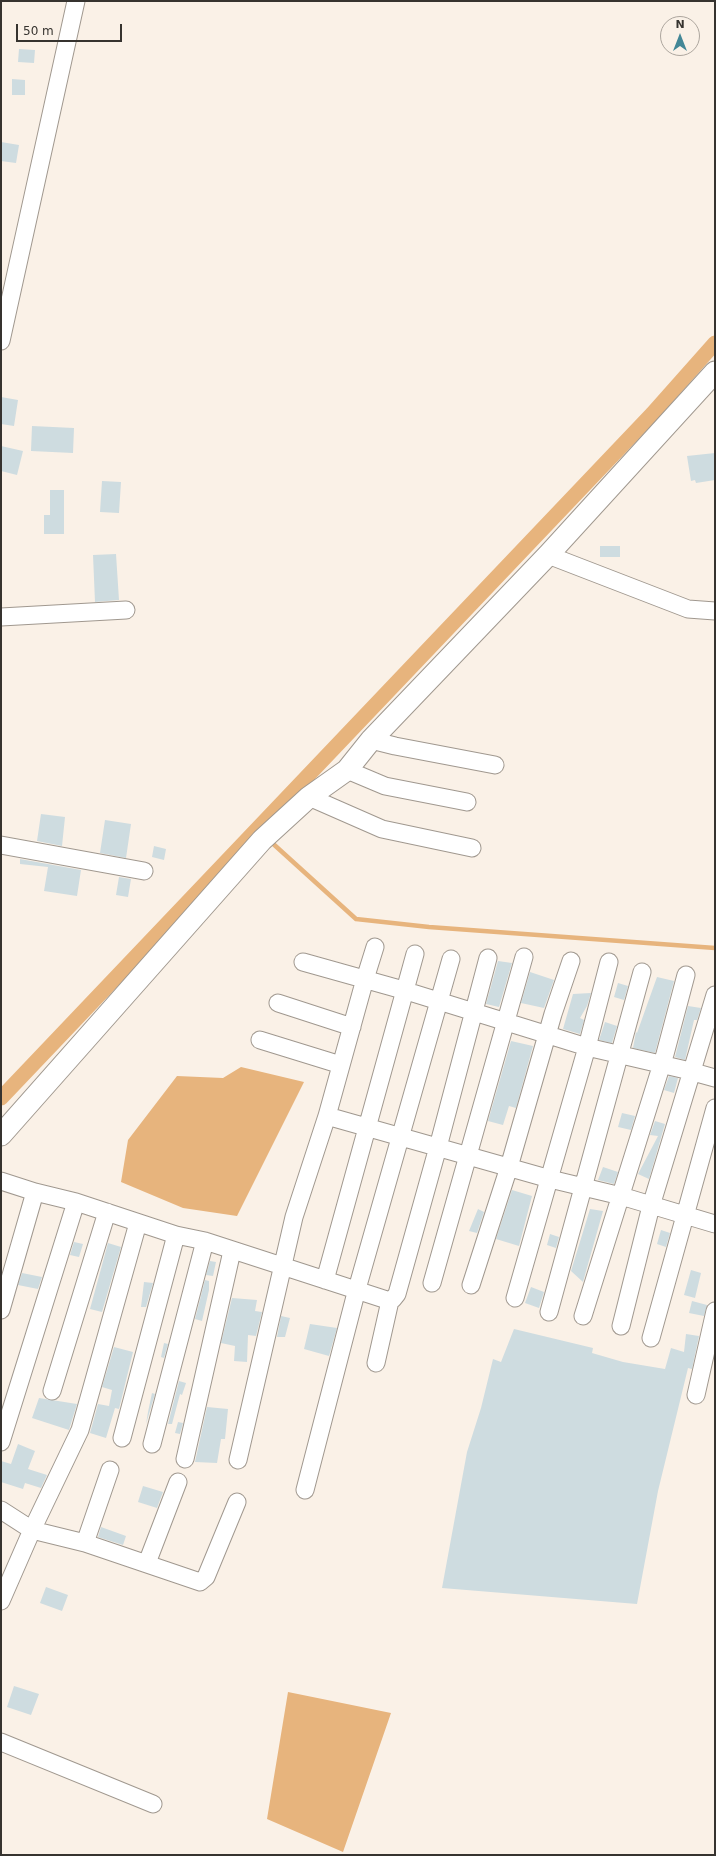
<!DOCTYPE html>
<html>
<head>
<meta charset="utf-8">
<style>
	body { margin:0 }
	#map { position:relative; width:716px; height:1856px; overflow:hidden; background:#faf1e7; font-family:"DejaVu Sans",sans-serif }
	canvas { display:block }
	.frame { position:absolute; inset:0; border:2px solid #36332f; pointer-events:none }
	.north { position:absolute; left:660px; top:16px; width:40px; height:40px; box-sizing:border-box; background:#faf1e7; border:1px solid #aca59d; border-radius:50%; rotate:0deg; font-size:11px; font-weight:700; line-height:16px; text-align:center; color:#36332f }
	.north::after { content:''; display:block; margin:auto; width:14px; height:18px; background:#438796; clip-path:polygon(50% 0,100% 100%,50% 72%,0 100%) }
	.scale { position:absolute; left:16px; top:24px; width:106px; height:18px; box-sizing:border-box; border:2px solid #36332f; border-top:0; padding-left:5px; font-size:12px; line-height:14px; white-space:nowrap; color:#36332f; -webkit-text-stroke:3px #faf1e7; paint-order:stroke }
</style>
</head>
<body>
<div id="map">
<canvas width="716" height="1856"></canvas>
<div class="frame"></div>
<div class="north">N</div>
<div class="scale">50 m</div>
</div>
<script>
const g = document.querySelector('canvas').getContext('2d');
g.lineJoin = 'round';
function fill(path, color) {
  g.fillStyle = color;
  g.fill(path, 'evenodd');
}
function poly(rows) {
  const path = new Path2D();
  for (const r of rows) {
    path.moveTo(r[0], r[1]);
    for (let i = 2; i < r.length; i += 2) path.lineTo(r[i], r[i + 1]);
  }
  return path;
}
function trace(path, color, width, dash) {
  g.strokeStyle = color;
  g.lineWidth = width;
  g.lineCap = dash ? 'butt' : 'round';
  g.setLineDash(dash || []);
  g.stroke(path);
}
fill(poly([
	[241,1067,304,1082,237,1216,183,1208,121,1182,128,1140,177,1076,223,1078],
	[288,1692,391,1713,343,1852,267,1819]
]), '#e7b47d');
trace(poly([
	[270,841,356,919,429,927,715,948]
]), '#e7b47d', 4.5);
trace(poly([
	[1,1098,652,414,715,343]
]), '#e7b47d', 15);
fill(poly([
	[19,49,35,50,34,63,18,62],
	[12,79,25,80,25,95,12,95],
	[1,142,19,145,16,163,1,161],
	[1,397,18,400,14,426,1,424],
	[32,426,74,428,73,453,31,451],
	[1,446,23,451,17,475,1,471],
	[715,453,715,480,696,483,695,480,691,481,687,456],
	[102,481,121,482,119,513,100,512],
	[50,490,64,490,64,534,44,534,44,515,50,515],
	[600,546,620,546,620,557,600,557],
	[116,554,119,600,95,602,93,555],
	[41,814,65,817,62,846,37,841],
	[105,820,131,824,126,858,100,853],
	[154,846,166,849,164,860,152,857],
	[20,859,81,870,77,896,44,891,48,867,20,864],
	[119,877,131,879,128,897,116,895],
	[498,961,512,963,499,1007,486,1004],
	[530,972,554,980,544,1008,521,1003],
	[657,977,674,981,655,1053,633,1048,636,1032,637,1033],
	[618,983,628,986,624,1000,614,997],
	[591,993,587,1006,580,1018,584,1020,580,1034,563,1029,573,994],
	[688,1006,701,1008,697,1020,694,1020,685,1060,675,1057],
	[605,1022,617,1026,612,1043,599,1040],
	[511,1041,533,1046,516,1108,509,1106,503,1125,488,1121],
	[669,1076,678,1078,674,1093,664,1090],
	[622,1113,635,1116,631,1130,618,1127],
	[655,1121,665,1124,649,1179,638,1174,658,1136,650,1135],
	[603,1167,618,1172,614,1184,598,1180],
	[512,1190,532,1196,519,1246,496,1239],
	[478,1209,484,1212,477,1233,469,1231],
	[590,1209,603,1211,583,1282,571,1271],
	[661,1230,670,1233,666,1247,657,1244],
	[550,1234,559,1237,556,1248,547,1245],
	[74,1242,83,1244,79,1257,70,1255],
	[108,1243,121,1247,102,1312,90,1309],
	[210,1261,216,1262,213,1276,206,1275],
	[691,1270,701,1273,695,1298,684,1295],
	[22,1273,42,1277,38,1289,18,1285],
	[205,1280,209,1281,209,1290,202,1321,195,1319],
	[144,1282,153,1283,146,1307,141,1307],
	[531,1287,544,1292,539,1308,525,1303],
	[232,1298,257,1300,255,1311,262,1312,256,1336,248,1335,247,1362,234,1361,235,1346,221,1343],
	[692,1301,707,1305,704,1316,689,1313],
	[281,1316,290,1318,285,1337,277,1337],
	[310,1324,337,1328,329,1356,304,1349],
	[514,1329,593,1348,592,1353,623,1362,665,1369,671,1348,684,1352,686,1334,699,1336,692,1369,688,1368,658,1491,637,1604,442,1588,467,1452,481,1408,493,1359,501,1362],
	[164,1343,168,1344,164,1358,161,1357],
	[114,1347,133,1352,119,1409,115,1408,106,1438,90,1433,98,1404,109,1406,112,1390,102,1387],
	[179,1381,186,1383,182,1395,180,1394,172,1424,168,1424],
	[152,1393,155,1394,146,1424,148,1412],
	[39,1398,77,1404,69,1430,32,1418],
	[207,1407,228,1409,225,1439,221,1439,217,1463,195,1462],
	[178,1422,183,1423,180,1434,175,1433],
	[18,1444,35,1451,28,1469,47,1475,41,1488,25,1483,23,1489,1,1482,1,1461,11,1464],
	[143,1486,163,1492,157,1508,138,1502],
	[101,1527,126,1536,123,1545,98,1537],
	[46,1587,68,1595,62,1611,40,1603],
	[14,1686,39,1694,31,1715,7,1707]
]), '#cedce0');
const minor = poly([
	[1,341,76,1],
	[548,555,688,609,715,611],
	[1,617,126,610],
	[371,740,395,746,495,765],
	[347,770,385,786,467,802],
	[309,797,382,829,472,848],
	[1,845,144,871],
	[303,962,403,990,587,1047,686,1070,715,1078],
	[278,1003,352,1027],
	[260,1040,341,1065],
	[327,1116,550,1179,621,1196,715,1224],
	[1,1181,35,1192,76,1202,176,1235,205,1241,390,1301,393,1299,397,1294,438,1147,488,958],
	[325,1280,415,954],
	[432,1283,524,957],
	[471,1285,509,1167,553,1014,571,961],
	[515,1298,587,1047,609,962],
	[1,1310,35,1192],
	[549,1312,642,972],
	[583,1316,665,1054,686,975],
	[621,1326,651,1206,715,995],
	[651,1338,715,1108],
	[376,1363,390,1301],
	[52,1391,107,1212],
	[696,1395,715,1311],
	[122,1438,176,1235],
	[1,1442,76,1202],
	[152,1444,205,1241],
	[185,1459,232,1251],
	[238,1460,294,1217,327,1116,365,979,375,947],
	[305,1490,357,1289,451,959],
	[1,1510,32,1530,85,1543,200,1582,206,1577,237,1502],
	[85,1543,110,1470],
	[147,1563,178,1482],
	[1,1601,32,1530,80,1430,138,1223],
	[1,1742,153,1804]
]);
const major = poly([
	[1,1135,262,840,309,797,347,770,371,740,548,555,715,372]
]);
trace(minor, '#a0988f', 19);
trace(major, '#a0988f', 23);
trace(minor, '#fff', 17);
trace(major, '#fff', 21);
</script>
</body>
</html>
